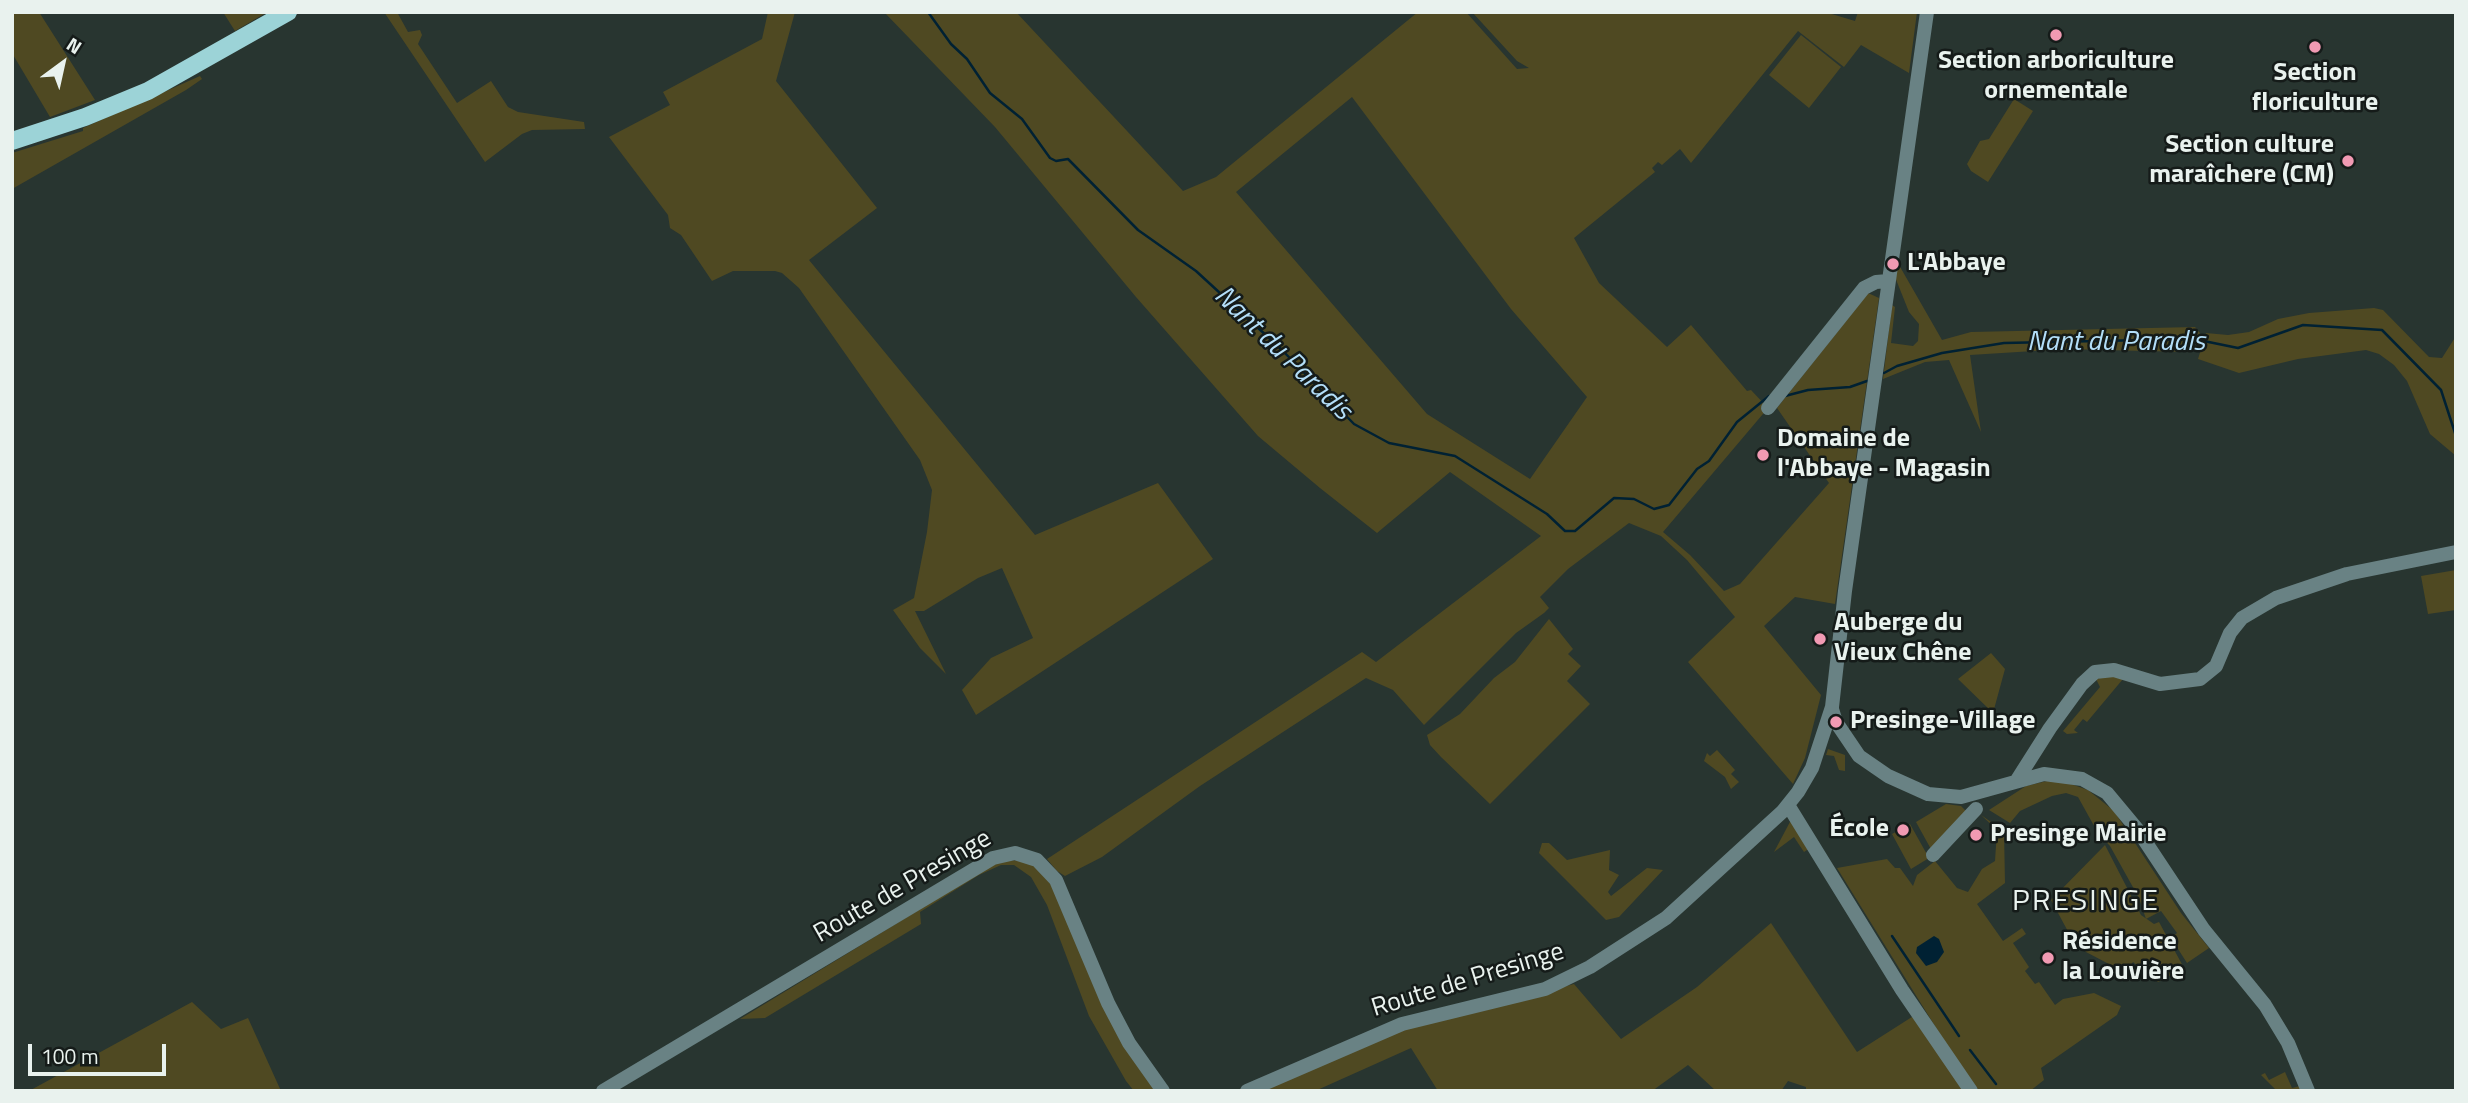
<!DOCTYPE html>
<html>
<head>
<meta charset="utf-8">
<style>
	body { margin:0 }
	#map { position:relative; width:2468px; height:1103px; overflow:hidden; background:#283530; font-family:"Titillium Web",sans-serif }
	canvas { display:block }
	.frame { position:absolute; inset:0; border:14px solid #e9f2ee; pointer-events:none }
	.north { position:absolute; left:28px; top:28px; width:70px; height:70px; -webkit-text-stroke:5px #151b19; paint-order:stroke; rotate:33deg; font-size:19px; font-weight:700; line-height:28px; text-align:center; color:#e9f2ee }
	.north::after { content:''; display:block; margin:auto; width:24px; height:32px; background:#e9f2ee; clip-path:polygon(50% 0,100% 100%,50% 72%,0 100%) }
	.scale { position:absolute; left:28px; top:1044px; width:138px; height:32px; box-sizing:border-box; border:4px solid #e9f2ee; border-top:0; padding-left:9px; font-size:21px; line-height:24px; white-space:nowrap; color:#e9f2ee; -webkit-text-stroke:5px #151b19; paint-order:stroke }
</style>
</head>
<body>
<div id="map">
<canvas width="2468" height="1103"></canvas>
<div class="frame"></div>
<div class="north">N</div>
<div class="scale">100 m</div>
</div>
<script>
const g = document.querySelector('canvas').getContext('2d');
g.lineJoin = 'round';
function fill(path, color) {
  g.fillStyle = color;
  g.fill(path, 'evenodd');
}
function poly(rows) {
  const path = new Path2D();
  for (const r of rows) {
    path.moveTo(r[0], r[1]);
    for (let i = 2; i < r.length; i += 2) path.lineTo(r[i], r[i + 1]);
  }
  return path;
}
function trace(path, color, width, dash) {
  g.strokeStyle = color;
  g.lineWidth = width;
  g.lineCap = dash ? 'butt' : 'round';
  g.setLineDash(dash || []);
  g.stroke(path);
}
function label(font, color, halo, rows, align = 'center') {
  g.font = font + ' "Titillium Web",sans-serif';
  g.lineWidth = 5;
  g.setLineDash([]);
  g.textBaseline = 'middle';
  g.strokeStyle = halo;
  g.fillStyle = color;
  for (const [text, x, y, turn = 0] of rows) {
    g.save();
    g.translate(x, y);
    g.rotate((+turn || 0) * Math.PI / 180);
    g.textAlign = isNaN(turn) ? turn : align;
    if (halo) g.strokeText(text, 0, 0);
    g.fillText(text, 0, 0);
    g.restore();
  }
}
fill(poly([
	[12,12,39,12,95,100,50,117,12,53],
	[223,12,263,12,264,14,235,31],
	[384,12,397,12,408,32,420,30,422,35,418,44,457,103,491,81,508,107,518,112,584,122,585,129,532,130,522,134,485,162],
	[768,12,795,12,776,81,877,208,809,260,1035,535,1158,483,1213,559,976,715,962,690,991,658,1033,638,1002,568,978,578,924,611,915,611,946,674,920,648,893,610,914,598,927,532,932,490,920,460,799,288,782,273,775,271,733,271,712,281,681,235,670,228,668,215,609,137,670,105,663,92,762,39],
	[884,12,1016,12,1183,191,1216,177,1418,12,1466,12,1517,69,1529,68,1517,61,1472,12,1825,12,1855,21,1858,12,1917,12,1909,73,1861,45,1844,67,1798,31,1691,163,1680,149,1662,165,1658,162,1652,168,1655,172,1574,238,1599,283,1667,347,1691,325,1747,391,1751,390,1768,408,1663,532,1690,555,1724,591,1740,584,1829,483,1777,408,1868,293,1879,298,1835,604,1795,597,1764,626,1821,695,1805,758,1793,784,1688,662,1735,617,1687,560,1661,536,1629,523,1568,569,1540,597,1549,608,1544,613,1516,633,1424,725,1393,690,1366,678,1200,786,1102,857,1065,876,1057,871,1047,859,1362,652,1376,662,1541,536,1450,472,1377,533,1320,488,1258,436,1136,297,995,127],
	[1352,97,1511,309,1587,397,1530,479,1427,414,1236,192],
	[1801,35,1841,67,1809,108,1769,75],
	[200,76,202,79,186,90,12,189,12,153,83,131,83,128],
	[2014,99,2033,111,1988,182,1971,171,1967,164,1980,141,1989,139],
	[1899,265,1942,340,1971,332,2195,327,2200,333,2191,351,2187,352,2066,349,1970,355,1981,432,1949,360,1925,362,1883,379,1892,305,1895,307,1891,343,1913,346,1918,341,1919,324,1909,312,1895,277],
	[2374,308,2383,310,2429,357,2442,358,2456,336,2456,456,2430,434,2407,381,2394,365,2379,354,2366,350,2298,359,2239,373,2198,359,2206,333,2228,335,2249,332,2278,319,2309,313],
	[2456,570,2456,610,2428,614,2421,576],
	[1549,619,1573,649,1568,654,1581,666,1567,681,1590,704,1490,804,1441,757,1430,745,1427,735,1460,714,1494,678,1515,662],
	[1991,653,2005,669,1993,713,1958,679],
	[2111,675,2123,679,2087,722,2083,719,2074,730,2078,733,2067,734,2063,731,2100,687,2096,679],
	[1828,749,1845,755,1845,771,1839,770,1834,756,1826,755],
	[1717,750,1735,770,1731,774,1739,782,1731,789,1725,777,1704,761,1707,753,1710,756],
	[2047,781,2062,781,2088,790,2114,811,2181,913,2209,948,2187,963,2171,938,2177,933,2161,911,2146,919,2139,898,2110,846,2098,833,2078,797,2066,793,2052,796,2020,811,2010,823,1989,810,2026,786],
	[1946,804,1961,806,1968,813,1932,851,1916,822],
	[1981,815,2004,831,2005,883,1977,904,2003,941,2022,928,2026,934,2013,943,2029,967,2025,971,2035,984,2039,982,2055,1005,2063,999,2094,993,2121,1006,2117,1015,2041,1068,2044,1080,2030,1091,1979,1091,1943,1039,1837,868,1887,859,1895,868,1900,868,1913,886,1917,875,1935,861,1957,888,1968,892,1982,869,1995,861,1997,830],
	[1791,820,1810,848,1804,852,1794,837,1774,852],
	[1910,824,1929,858,1911,869,1892,834],
	[1542,843,1549,843,1567,860,1610,850,1609,870,1619,875,1608,892,1611,896,1647,868,1663,870,1619,917,1606,920,1539,853],
	[2105,845,2141,915,2154,924,2159,922,2184,968,2158,982,2133,962,2126,973,2086,952,2071,937,2051,900],
	[1026,860,1045,873,1157,1091,1134,1091,1126,1081,1089,1016,1047,905,1031,877,1014,865,1001,865,979,875,920,912,921,924,765,1018,740,1019,999,861],
	[1771,923,1857,1052,1915,1015,1968,1091,1806,1091,1806,1087,1788,1081,1781,1091,1716,1091,1688,1065,1652,1091,1438,1091,1411,1048,1315,1091,1256,1091,1398,1030,1574,984,1621,1039,1697,987],
	[192,1002,221,1029,248,1018,281,1091,29,1091],
	[2285,1072,2292,1088,2300,1086,2301,1091,2277,1091,2261,1075,2265,1073,2269,1080]
]), '#4f4922');
fill(poly([
	[1934,936,1939,939,1944,952,1937,962,1926,966,1916,953,1917,947]
]), '#002133');
trace(poly([
	[928,12,951,44,967,59,990,93,1022,119,1050,158,1056,161,1068,159,1138,230,1196,271,1281,349,1354,424,1389,443,1455,456,1547,514,1565,531,1575,531,1614,498,1634,499,1654,509,1669,505,1697,469,1709,461,1737,422,1769,396],
	[1884,373,1897,366,1942,353,2004,343,2194,339,2238,348,2303,325,2382,330,2441,390,2456,436],
	[1785,396,1808,390,1850,387,1867,381],
	[1892,936,1959,1036],
	[1970,1050,1996,1084]
]), '#002133', 2.5);
trace(poly([
	[1768,408,1864,288,1876,282,1888,281],
	[1832,709,1836,722,1859,756,1888,776,1928,794,1961,797,2044,774,2082,779,2107,793,2137,829,2204,930,2265,1005,2288,1043,2308,1091],
	[2017,780,2050,728,2082,684,2095,672,2114,670,2160,684,2200,679,2216,666,2230,633,2242,618,2276,598,2347,574,2456,552],
	[1788,805,1902,990,1971,1091],
	[1933,855,1976,809],
	[603,1091,993,858,1015,853,1037,860,1056,880,1108,1003,1129,1043,1163,1091],
	[1247,1091,1402,1024,1545,989,1590,967,1666,918,1782,812,1798,792,1812,768,1832,707,1845,591,1927,12]
]), '#698284', 14);
trace(poly([
	[12,141,85,117,148,91,288,12]
]), '#9cd3d7', 18);
for (const [x, y, r, color] of [
	[2056,35,7,"#f19ab3"],
	[2315,47,7,"#f19ab3"],
	[2348,161,7,"#f19ab3"],
	[1893,264,7,"#f19ab3"],
	[1763,455,7,"#f19ab3"],
	[1820,639,7,"#f19ab3"],
	[1836,722,7,"#f19ab3"],
	[1903,830,7,"#f19ab3"],
	[1976,835,7,"#f19ab3"],
	[2048,958,7,"#f19ab3"]
]) {
  const dot = new Path2D();
  dot.arc(x, y, r, 0, 2 * Math.PI);
  g.fillStyle = color;
  g.fill(dot);
  trace(dot, '#151b19', 2.5);
}
label('bold 26px', '#e9f2ee', '#151b19', [
	["Section arboriculture",2056,62,"center"],
	["ornementale",2056,92,"center"],
	["Section",2315,74,"center"],
	["floriculture",2315,104,"center"],
	["Section culture",2334,146,"right"],
	["maraîchere (CM)",2334,176,"right"],
	["L'Abbaye",1907,264],
	["Domaine de",1777,440],
	["l'Abbaye - Magasin",1777,470],
	["Auberge du",1834,624],
	["Vieux Chêne",1834,654],
	["Presinge-Village",1850,722],
	["École",1889,830,"right"],
	["Presinge Mairie",1990,835],
	["Résidence",2062,943],
	["la Louvière",2062,973]
], 'left');
label('26px', '#e9f2ee', '#151b19', [
	["Route de Presinge",903,887,-30],
	["Route de Presinge",1468,981,-17]
]);
label('italic 28px', '#b3def8', '#151b19', [
	["Nant du Paradis",2116,343],
	["Nant du Paradis",1282,354,44]
]);
g.letterSpacing = '2px';
label('30px', '#e9f2ee', '#151b19', [
	["PRESINGE",2086,903]
]);
g.letterSpacing = '0px';
</script>
</body>
</html>
